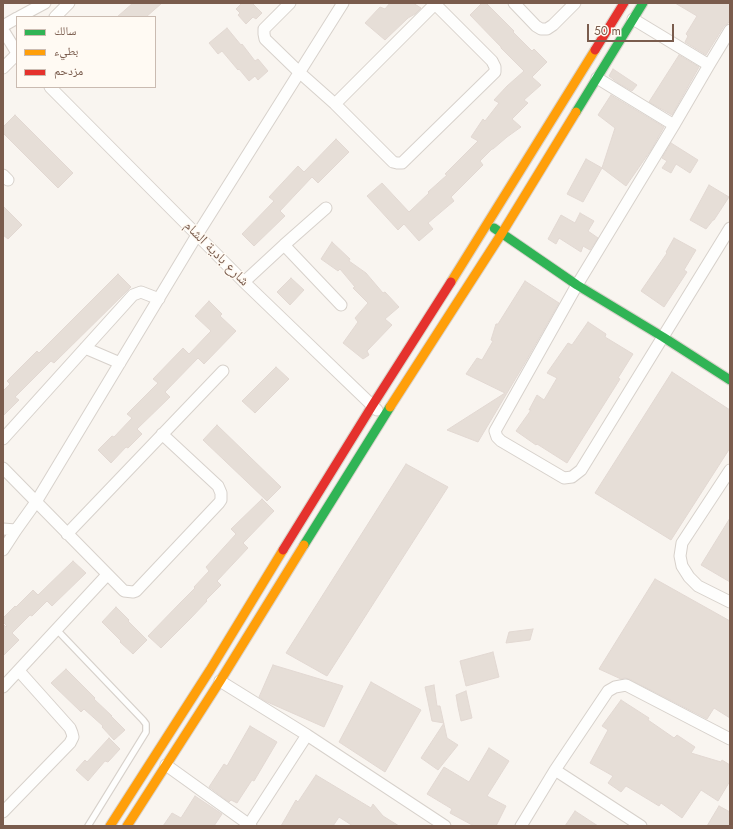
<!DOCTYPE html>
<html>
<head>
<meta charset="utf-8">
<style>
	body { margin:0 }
	#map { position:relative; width:733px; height:829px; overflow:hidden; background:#f9f5f0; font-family:Jost,"Noto Naskh Arabic",sans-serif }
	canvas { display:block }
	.frame { position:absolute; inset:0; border:4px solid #7a5c4d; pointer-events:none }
	.legend { position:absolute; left:16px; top:16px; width:140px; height:72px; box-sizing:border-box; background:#fffaf3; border:1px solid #cabbb1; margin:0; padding:5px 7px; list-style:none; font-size:12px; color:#7a5c4d }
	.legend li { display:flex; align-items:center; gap:8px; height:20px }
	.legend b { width:20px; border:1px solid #cabbb1 }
	.scale { position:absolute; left:587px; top:24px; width:87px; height:18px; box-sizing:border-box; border:2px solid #7a5c4d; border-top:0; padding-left:5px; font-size:12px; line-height:14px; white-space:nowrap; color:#7a5c4d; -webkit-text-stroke:3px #fffaf3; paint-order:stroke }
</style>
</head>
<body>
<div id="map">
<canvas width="733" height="829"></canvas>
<div class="frame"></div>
<ul class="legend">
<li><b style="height:5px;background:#30b455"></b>سالك</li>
<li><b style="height:5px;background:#ff9f0a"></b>بطيء</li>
<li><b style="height:5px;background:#e5322d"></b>مزدحم</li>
</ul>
<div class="scale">50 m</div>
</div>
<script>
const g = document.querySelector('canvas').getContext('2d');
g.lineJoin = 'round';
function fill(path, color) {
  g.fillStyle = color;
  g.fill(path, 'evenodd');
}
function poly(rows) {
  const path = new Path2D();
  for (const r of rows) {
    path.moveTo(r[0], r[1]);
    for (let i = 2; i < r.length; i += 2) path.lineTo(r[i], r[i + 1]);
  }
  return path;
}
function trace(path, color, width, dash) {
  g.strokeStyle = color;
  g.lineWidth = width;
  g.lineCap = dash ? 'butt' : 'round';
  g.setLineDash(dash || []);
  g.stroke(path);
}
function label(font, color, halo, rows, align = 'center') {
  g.font = font + ' Jost,"Noto Naskh Arabic",sans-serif';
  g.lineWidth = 3;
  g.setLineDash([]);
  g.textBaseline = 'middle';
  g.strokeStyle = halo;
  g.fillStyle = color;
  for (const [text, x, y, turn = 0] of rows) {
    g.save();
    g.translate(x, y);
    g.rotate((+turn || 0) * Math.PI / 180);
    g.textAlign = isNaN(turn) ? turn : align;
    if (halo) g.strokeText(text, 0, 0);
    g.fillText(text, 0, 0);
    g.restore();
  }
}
const building = poly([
	[133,3,162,3,146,17,117,17,133,3],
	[242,3,252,3,262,13,256,19,253,17,246,24,238,15,240,13,236,9,242,3],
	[390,3,413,3,421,8,415,14,408,18,385,40,365,23,380,7,385,9,390,3],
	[482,3,486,3,514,31,513,32,532,51,534,49,547,62,532,77,541,85,524,100,528,103,512,119,521,127,507,137,493,149,492,149,480,161,483,165,451,197,454,201,428,223,433,229,419,241,404,224,398,230,367,196,382,183,409,212,429,193,428,192,447,175,445,174,478,141,471,137,483,119,485,121,499,103,494,100,507,86,524,71,501,48,501,47,470,15,482,3],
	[675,3,730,3,730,21,728,23,724,26,706,55,685,42,688,36,686,34,697,16,675,3],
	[227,28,241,45,242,44,255,61,258,59,268,71,258,80,255,76,249,81,239,69,238,70,222,51,218,54,209,43,227,28],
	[679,55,699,67,672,115,649,102,679,55],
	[613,69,637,85,632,91,618,83,609,76,613,69],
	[611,95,664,127,651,150,626,186,602,168,615,128,598,115,611,95],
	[15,115,73,173,58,188,3,133,3,127,15,115],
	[336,139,349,152,318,183,312,177,280,211,285,216,254,246,242,234,274,201,269,197,298,166,304,172,336,139],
	[671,143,698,160,690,173,676,164,671,173,662,168,667,161,662,158,671,143],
	[586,159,602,168,583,202,567,194,586,159],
	[709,185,729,197,714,220,713,220,706,229,690,220,709,185],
	[3,206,22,225,8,239,3,235,3,206],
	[580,213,594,221,588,231,598,238,590,250,583,246,581,252,559,238,556,244,548,239,561,215,575,223,580,213],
	[674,238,696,250,684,270,687,272,664,307,641,291,667,253,666,252,674,238],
	[332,242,350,259,349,261,366,273,383,293,385,292,399,307,385,319,392,325,367,351,369,355,363,359,343,343,358,322,355,318,368,303,353,288,355,287,340,269,338,271,321,259,332,242],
	[118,274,131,287,54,363,51,361,15,397,19,400,3,416,3,391,10,384,7,381,37,351,39,353,118,274],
	[291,278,304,290,290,305,277,292,291,278],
	[525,281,559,303,526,361,478,442,447,430,505,393,466,374,477,358,482,360,493,341,491,340,496,324,498,324,525,281],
	[209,301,222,314,220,316,236,331,204,364,198,358,165,392,170,397,137,429,142,434,128,448,126,447,111,463,98,450,112,436,114,437,132,418,127,414,158,383,153,379,183,348,189,354,209,333,211,331,195,316,209,301],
	[588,322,606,334,605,337,633,354,618,378,620,379,567,463,537,444,536,445,516,431,531,410,529,410,537,395,544,400,557,378,547,373,568,343,572,345,588,322],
	[276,367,289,379,255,413,242,401,276,367],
	[672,372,730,410,730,448,671,540,595,493,672,372],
	[217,425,281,487,267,501,203,440,217,425],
	[406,464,448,487,327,676,286,653,406,464],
	[262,499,274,511,243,543,248,548,217,581,221,585,206,600,207,601,191,618,161,648,148,636,180,603,195,588,194,587,209,571,206,567,236,534,231,529,262,499],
	[730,518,730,582,701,565,730,518],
	[73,561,86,573,52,606,47,601,32,616,30,615,12,633,19,640,3,656,3,624,6,627,7,626,3,622,3,618,15,606,16,607,33,590,38,595,73,561],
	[655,579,730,621,730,718,714,708,707,719,629,679,625,678,621,679,599,669,655,579],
	[116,607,129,620,128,621,147,640,133,654,120,642,121,641,102,622,116,607],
	[533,629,530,640,506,643,509,632,533,629],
	[493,652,499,677,466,686,460,661,493,652],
	[273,665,343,686,324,727,265,701,259,697,273,665],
	[66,669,95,698,94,699,112,716,111,716,125,730,114,740,102,727,103,726,84,709,81,712,51,683,66,669],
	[371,682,421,710,385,772,339,742,371,682],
	[434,685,437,706,440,706,447,738,458,745,438,770,421,758,444,723,432,721,425,687,434,685],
	[466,691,472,718,461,721,458,707,456,695,466,691],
	[621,700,649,718,648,720,674,738,677,735,695,747,691,753,721,762,722,760,730,765,730,781,718,801,701,790,682,818,661,803,659,806,626,786,621,792,608,783,613,776,590,763,608,730,602,726,621,700],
	[250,726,277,742,254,781,252,780,237,803,231,800,229,802,209,787,224,764,227,766,250,726],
	[109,738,120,749,108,762,105,761,88,781,76,770,85,760,87,762,109,738],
	[489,748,509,761,487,796,506,806,496,826,474,826,450,813,452,809,427,794,444,767,469,782,489,748],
	[316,775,371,808,373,804,383,816,399,826,353,826,339,817,333,826,281,826,296,800,298,802,316,775],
	[195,796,222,814,214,826,163,826,172,813,181,818,195,796],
	[719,806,730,812,730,826,707,826,719,806],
	[575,811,598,826,565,826,575,811]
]);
fill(building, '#e6ded7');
trace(building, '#e2d8d2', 1);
const lane = poly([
	[57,630,143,720,146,724,146,732,88,826]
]);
const street = poly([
	[290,3,264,29,264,34,265,39,299,72,335,104,393,162,397,163,402,163,495,72,495,67,492,61,435,4,335,104],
	[514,3,536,26,541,29,547,29,553,25,575,3],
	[19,17,45,3],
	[55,17,69,3],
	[633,19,709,65],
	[3,26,17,18],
	[3,30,17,53],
	[730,30,709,65,674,125,577,285,495,431,497,437,501,441,564,478,572,477,581,470,730,228],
	[3,68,17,54],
	[597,78,674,125],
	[50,87,244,282,377,410],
	[3,175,8,180],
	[284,245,341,305],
	[244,282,284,245,326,208],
	[85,348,120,363],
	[3,439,133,295,141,292,159,299],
	[3,468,124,591,133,592,136,591,219,503,221,500,221,493,218,486,162,434],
	[730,470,682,543,680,556,682,566,689,577,698,586,730,602],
	[3,529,16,530],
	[67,534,223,371],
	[3,550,16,530,36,502,197,235,343,3],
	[220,681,307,735,445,826],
	[3,687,107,575],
	[166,765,251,826],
	[555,770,641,826],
	[3,812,70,743,73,737,72,733,70,728,19,671],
	[248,826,307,735],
	[521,826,555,770,608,691,615,687,626,685,730,739]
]);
const fast = poly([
	[576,112,643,3],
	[494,228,577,285,663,337,730,380],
	[304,545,390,407]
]);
const slow = poly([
	[451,282,595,50],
	[390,407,502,233,576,112],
	[110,826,210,670,283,550],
	[127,826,220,681,304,545]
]);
const jam = poly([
	[595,50,624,3],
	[283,550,372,406,451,282]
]);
trace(lane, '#d7d1cb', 8);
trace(street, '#d7d1cb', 13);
trace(fast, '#d9d2cb', 11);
trace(slow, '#d9d2cb', 11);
trace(jam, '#d9d2cb', 11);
trace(lane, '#fefefd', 5.5);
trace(street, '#fefefd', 11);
trace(fast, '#30b455', 9);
trace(slow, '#ff9f0a', 9);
trace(jam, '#e5322d', 9);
label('14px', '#7a5c4d', '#fffaf3', [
	["شارع بادية الشام",216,254,45]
]);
</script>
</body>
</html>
